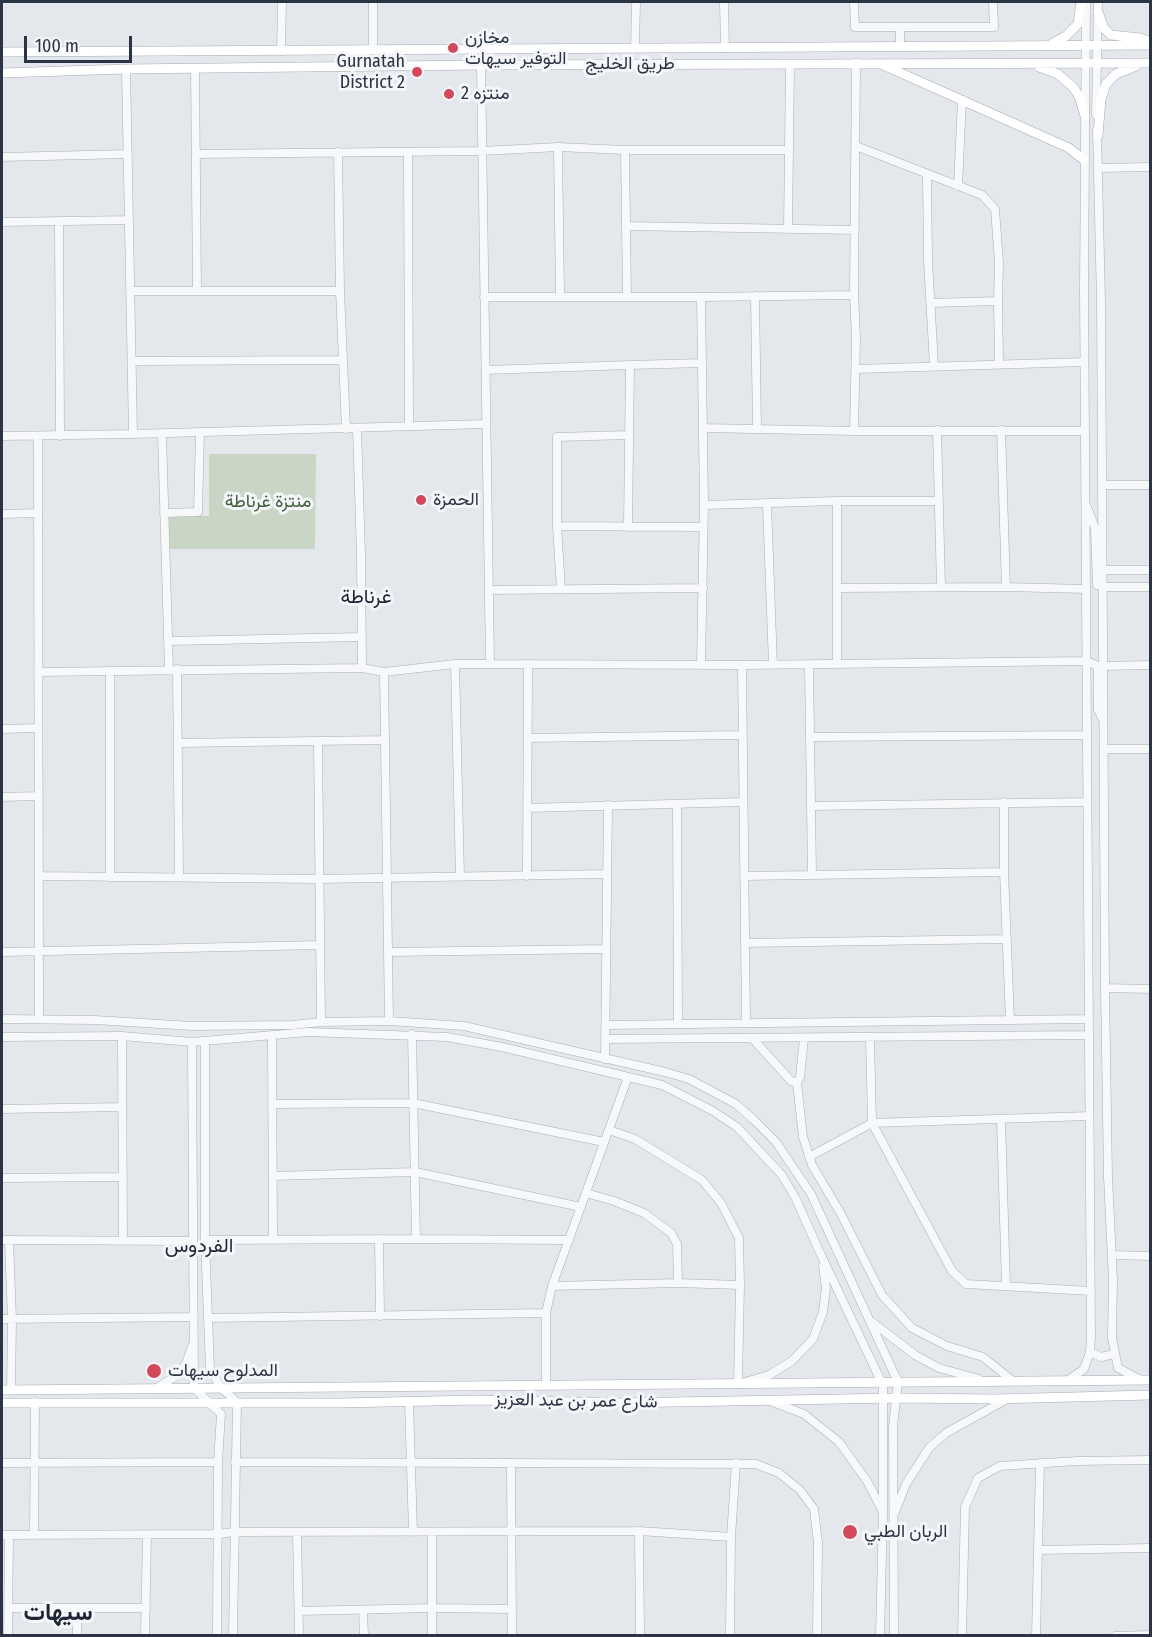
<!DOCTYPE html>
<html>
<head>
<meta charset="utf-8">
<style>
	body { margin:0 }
	#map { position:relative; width:1152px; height:1637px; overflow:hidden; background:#e4e7ec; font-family:"Fira Sans Condensed",sans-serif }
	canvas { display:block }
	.frame { position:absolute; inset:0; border:3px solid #2b3445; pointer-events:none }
	.scale { position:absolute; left:24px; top:36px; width:108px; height:27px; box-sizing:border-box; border:3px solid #2b3445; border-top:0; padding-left:8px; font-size:18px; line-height:21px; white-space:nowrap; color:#2b3445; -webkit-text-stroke:4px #f4f6f9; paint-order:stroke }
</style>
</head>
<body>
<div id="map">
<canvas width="1152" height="1637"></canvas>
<div class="frame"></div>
<div class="scale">100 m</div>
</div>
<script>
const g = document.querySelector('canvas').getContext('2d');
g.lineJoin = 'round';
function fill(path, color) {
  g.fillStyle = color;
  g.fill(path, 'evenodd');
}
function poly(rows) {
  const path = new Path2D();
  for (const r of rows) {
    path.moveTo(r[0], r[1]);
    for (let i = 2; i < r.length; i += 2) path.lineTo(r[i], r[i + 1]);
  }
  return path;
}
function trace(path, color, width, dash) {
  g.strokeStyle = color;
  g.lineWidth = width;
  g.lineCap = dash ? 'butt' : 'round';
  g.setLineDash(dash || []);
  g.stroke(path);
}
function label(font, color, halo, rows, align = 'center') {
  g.font = font + ' "Fira Sans Condensed",Vazirmatn,sans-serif';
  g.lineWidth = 6;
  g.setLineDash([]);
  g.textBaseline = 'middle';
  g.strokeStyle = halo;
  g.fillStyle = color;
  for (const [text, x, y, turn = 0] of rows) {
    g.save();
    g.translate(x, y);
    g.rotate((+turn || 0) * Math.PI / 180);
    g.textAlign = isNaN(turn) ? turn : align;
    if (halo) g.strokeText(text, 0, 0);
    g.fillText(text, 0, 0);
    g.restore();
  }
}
fill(poly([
	[209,454,316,454,315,549,169,549,169,516,209,516]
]), '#c9d6c5');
const minor = poly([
	[373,2,373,50],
	[724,2,725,48],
	[854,2,855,27,994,27,993,2],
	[900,46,900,27],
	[635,48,636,2],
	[281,51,282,2],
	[481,65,490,664],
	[195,68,197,291],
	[126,69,133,434],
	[1096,115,1098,2],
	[1097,130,1101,302,1105,988,1108,1177,1113,1280,1112,1338,1118,1368,1139,1379],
	[856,146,982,195,995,209,999,263,998,301,999,364],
	[558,147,560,297],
	[625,150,627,297],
	[338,152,340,291,346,429],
	[408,152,409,426],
	[196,154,482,151,558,147,625,150,789,150],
	[2,157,128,154],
	[1098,168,1150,167],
	[927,174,928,260,934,366],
	[958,186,962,100],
	[59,221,60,436],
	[2,222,129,220],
	[626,226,855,230],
	[788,229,790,64],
	[131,291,340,291],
	[755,296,757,429],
	[484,297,701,297,854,295],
	[701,297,704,505,701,665],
	[931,303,998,301],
	[132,361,343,360],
	[856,369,1084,362],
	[486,370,630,365],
	[357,428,361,555,362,668],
	[704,428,854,431,1085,431],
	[937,430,941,587],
	[854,431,856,338,854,295,856,63],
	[162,434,169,670],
	[2,436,133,434,486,424],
	[38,436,39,1019],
	[1102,485,1150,485],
	[837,501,837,664],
	[767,504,773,665],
	[704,505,837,501,939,501],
	[1087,507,1095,528,1097,585,1103,587,1150,587],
	[164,513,198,512,200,433],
	[2,514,38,513],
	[557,526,703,527],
	[628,527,630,365,702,363],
	[1103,570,1150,570],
	[1006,587,1085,589],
	[837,588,1006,587,1001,430],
	[561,589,557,526,557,437,628,435],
	[489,590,703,588],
	[169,641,361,637],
	[455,664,460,877],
	[742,665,746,1023],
	[809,665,812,875],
	[1103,666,1150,665],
	[177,669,179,877],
	[110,671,110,877],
	[38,672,362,668,384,672,455,664,490,664,742,665,1086,661,1096,665,1098,670,1098,710,1102,718],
	[384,672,389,1021],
	[2,729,38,728],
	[810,737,1087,735],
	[528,738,742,735],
	[318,741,321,1022],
	[178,743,385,740],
	[1104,749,1150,749],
	[2,797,38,796],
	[1004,802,1004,872,1010,1020],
	[677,804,678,1024],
	[811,806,1087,802],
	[527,808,743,802],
	[39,876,318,879,607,874],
	[527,876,528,664],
	[744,876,1004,872],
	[745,943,1007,939],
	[2,952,320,945],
	[388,952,606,949],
	[1105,988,1150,989],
	[2,1019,95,1020,192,1026,293,1025,321,1022,389,1021,464,1026,665,1072,689,1079,736,1104,754,1120,776,1142,811,1194,898,1382,893,1426,894,1636],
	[605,1025,1089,1019],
	[412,1034,416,1239],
	[272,1035,273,1240],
	[122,1036,123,1241],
	[2,1037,122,1036,192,1042,308,1032,447,1037,502,1047,662,1085,713,1111,737,1127,781,1174,795,1197,821,1255,880,1379,883,1382,883,1512,880,1636],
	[870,1037,872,1123,952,1271,966,1284,1091,1291],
	[752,1038,791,1081,797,1083],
	[804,1038,800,1077,797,1083,803,1137,812,1165,841,1214,882,1295,912,1328,947,1346,983,1357,1013,1381],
	[605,1039,1089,1035],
	[192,1042,194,1388,221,1414,218,1462,217,1636],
	[205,1042,205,1240,210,1369,221,1388,237,1402,233,1636],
	[605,1059,608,805],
	[272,1104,413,1103,604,1142],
	[2,1109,122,1107],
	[1001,1119,1006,1286],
	[809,1157,872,1123,1089,1116],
	[273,1176,415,1172,581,1207],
	[2,1178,123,1177],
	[586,1193,614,1201,644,1213,671,1233,677,1244,678,1283],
	[379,1239,380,1316],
	[2,1240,193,1241],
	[9,1240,12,1320,11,1390],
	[205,1240,416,1239,569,1240],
	[1112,1255,1150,1256],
	[740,1285,738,1384,769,1375,792,1361,813,1339,823,1312,826,1288,823,1266],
	[552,1286,678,1283,740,1285,739,1238,721,1203,702,1180,635,1139,609,1130],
	[208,1318,546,1313],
	[2,1319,194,1317],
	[872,1322,915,1355,939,1368,979,1379],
	[1090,1352,1101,1357,1114,1354],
	[1067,1381,1084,1369,1090,1352,1091,1338,1084,291,1086,2],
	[546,1385,546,1313,552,1286,628,1077],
	[157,1388,176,1376,186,1364,192,1346],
	[770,1401,804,1414,839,1442,867,1481,882,1510],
	[409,1402,413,1532],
	[235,1462,756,1464,779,1473,800,1490,814,1509,818,1543,817,1636],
	[2,1463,218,1462],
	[511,1463,512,1636],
	[895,1512,906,1484,929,1448,946,1433,1007,1399],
	[639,1531,640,1636],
	[297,1532,299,1636],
	[432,1532,432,1636],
	[2,1535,218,1534,234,1532,639,1531,731,1537],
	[34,1535,35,1402],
	[1038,1550,1150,1548],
	[8,1608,146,1608],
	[363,1610,364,1636],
	[299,1611,432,1608,512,1609],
	[8,1636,9,1535],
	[77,1636,77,1609],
	[145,1636,147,1535],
	[730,1636,731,1537,736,1463],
	[962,1636,965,1507,978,1478,1000,1466,1077,1461,1150,1460],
	[1036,1636,1040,1463],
	[1115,1636,1150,1635]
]);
const major = poly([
	[1098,12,1104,28,1111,35,1140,38,1150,41],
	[1053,43,1066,36,1078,24,1081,2],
	[2,52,1150,45],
	[883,65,1069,148,1084,160],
	[1039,67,1058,74,1073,87,1079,96,1085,116],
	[2,73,126,69,481,65,1150,63],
	[1098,135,1101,99,1106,84,1116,74,1136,66],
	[2,1390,1150,1380],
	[2,1403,341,1403,477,1400,617,1403,897,1398,995,1399,1150,1395]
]);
trace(minor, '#a9aeb7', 9);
trace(major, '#a3abb8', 10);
trace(minor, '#f7f8fa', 8);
trace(major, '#fff', 9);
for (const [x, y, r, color] of [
	[453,48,6,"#d1495b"],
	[417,72,6,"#d1495b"],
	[449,94,6,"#d1495b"],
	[421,500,6,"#d1495b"],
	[154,1371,8,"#d1495b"],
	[850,1532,8,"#d1495b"]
]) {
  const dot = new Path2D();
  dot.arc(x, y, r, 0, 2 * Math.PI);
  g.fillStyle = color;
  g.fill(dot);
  trace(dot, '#f4f6f9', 2);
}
label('18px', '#2b3445', '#f4f6f9', [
	["مخازن",465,38],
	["التوفير سيهات",465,59],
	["Gurnatah",405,62,"right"],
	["District 2",405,83,"right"],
	["منتزه 2",461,94],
	["الحمزة",433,500],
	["المدلوح سيهات",168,1371],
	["الربان الطبي",864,1532]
], 'left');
label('18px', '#2b3445', '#f4f6f9', [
	["طريق الخليج",630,64],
	["شارع عمر بن عبد العزيز",576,1401,1]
]);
label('18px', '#3f6138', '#f4f6f9', [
	["منتزة غرناطة",268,502]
]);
label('20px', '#1d2536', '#f4f6f9', [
	["غرناطة",366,597],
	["الفردوس",199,1246]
]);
label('bold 24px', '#1d2536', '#f4f6f9', [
	["سيهات",58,1613]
]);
</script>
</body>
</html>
